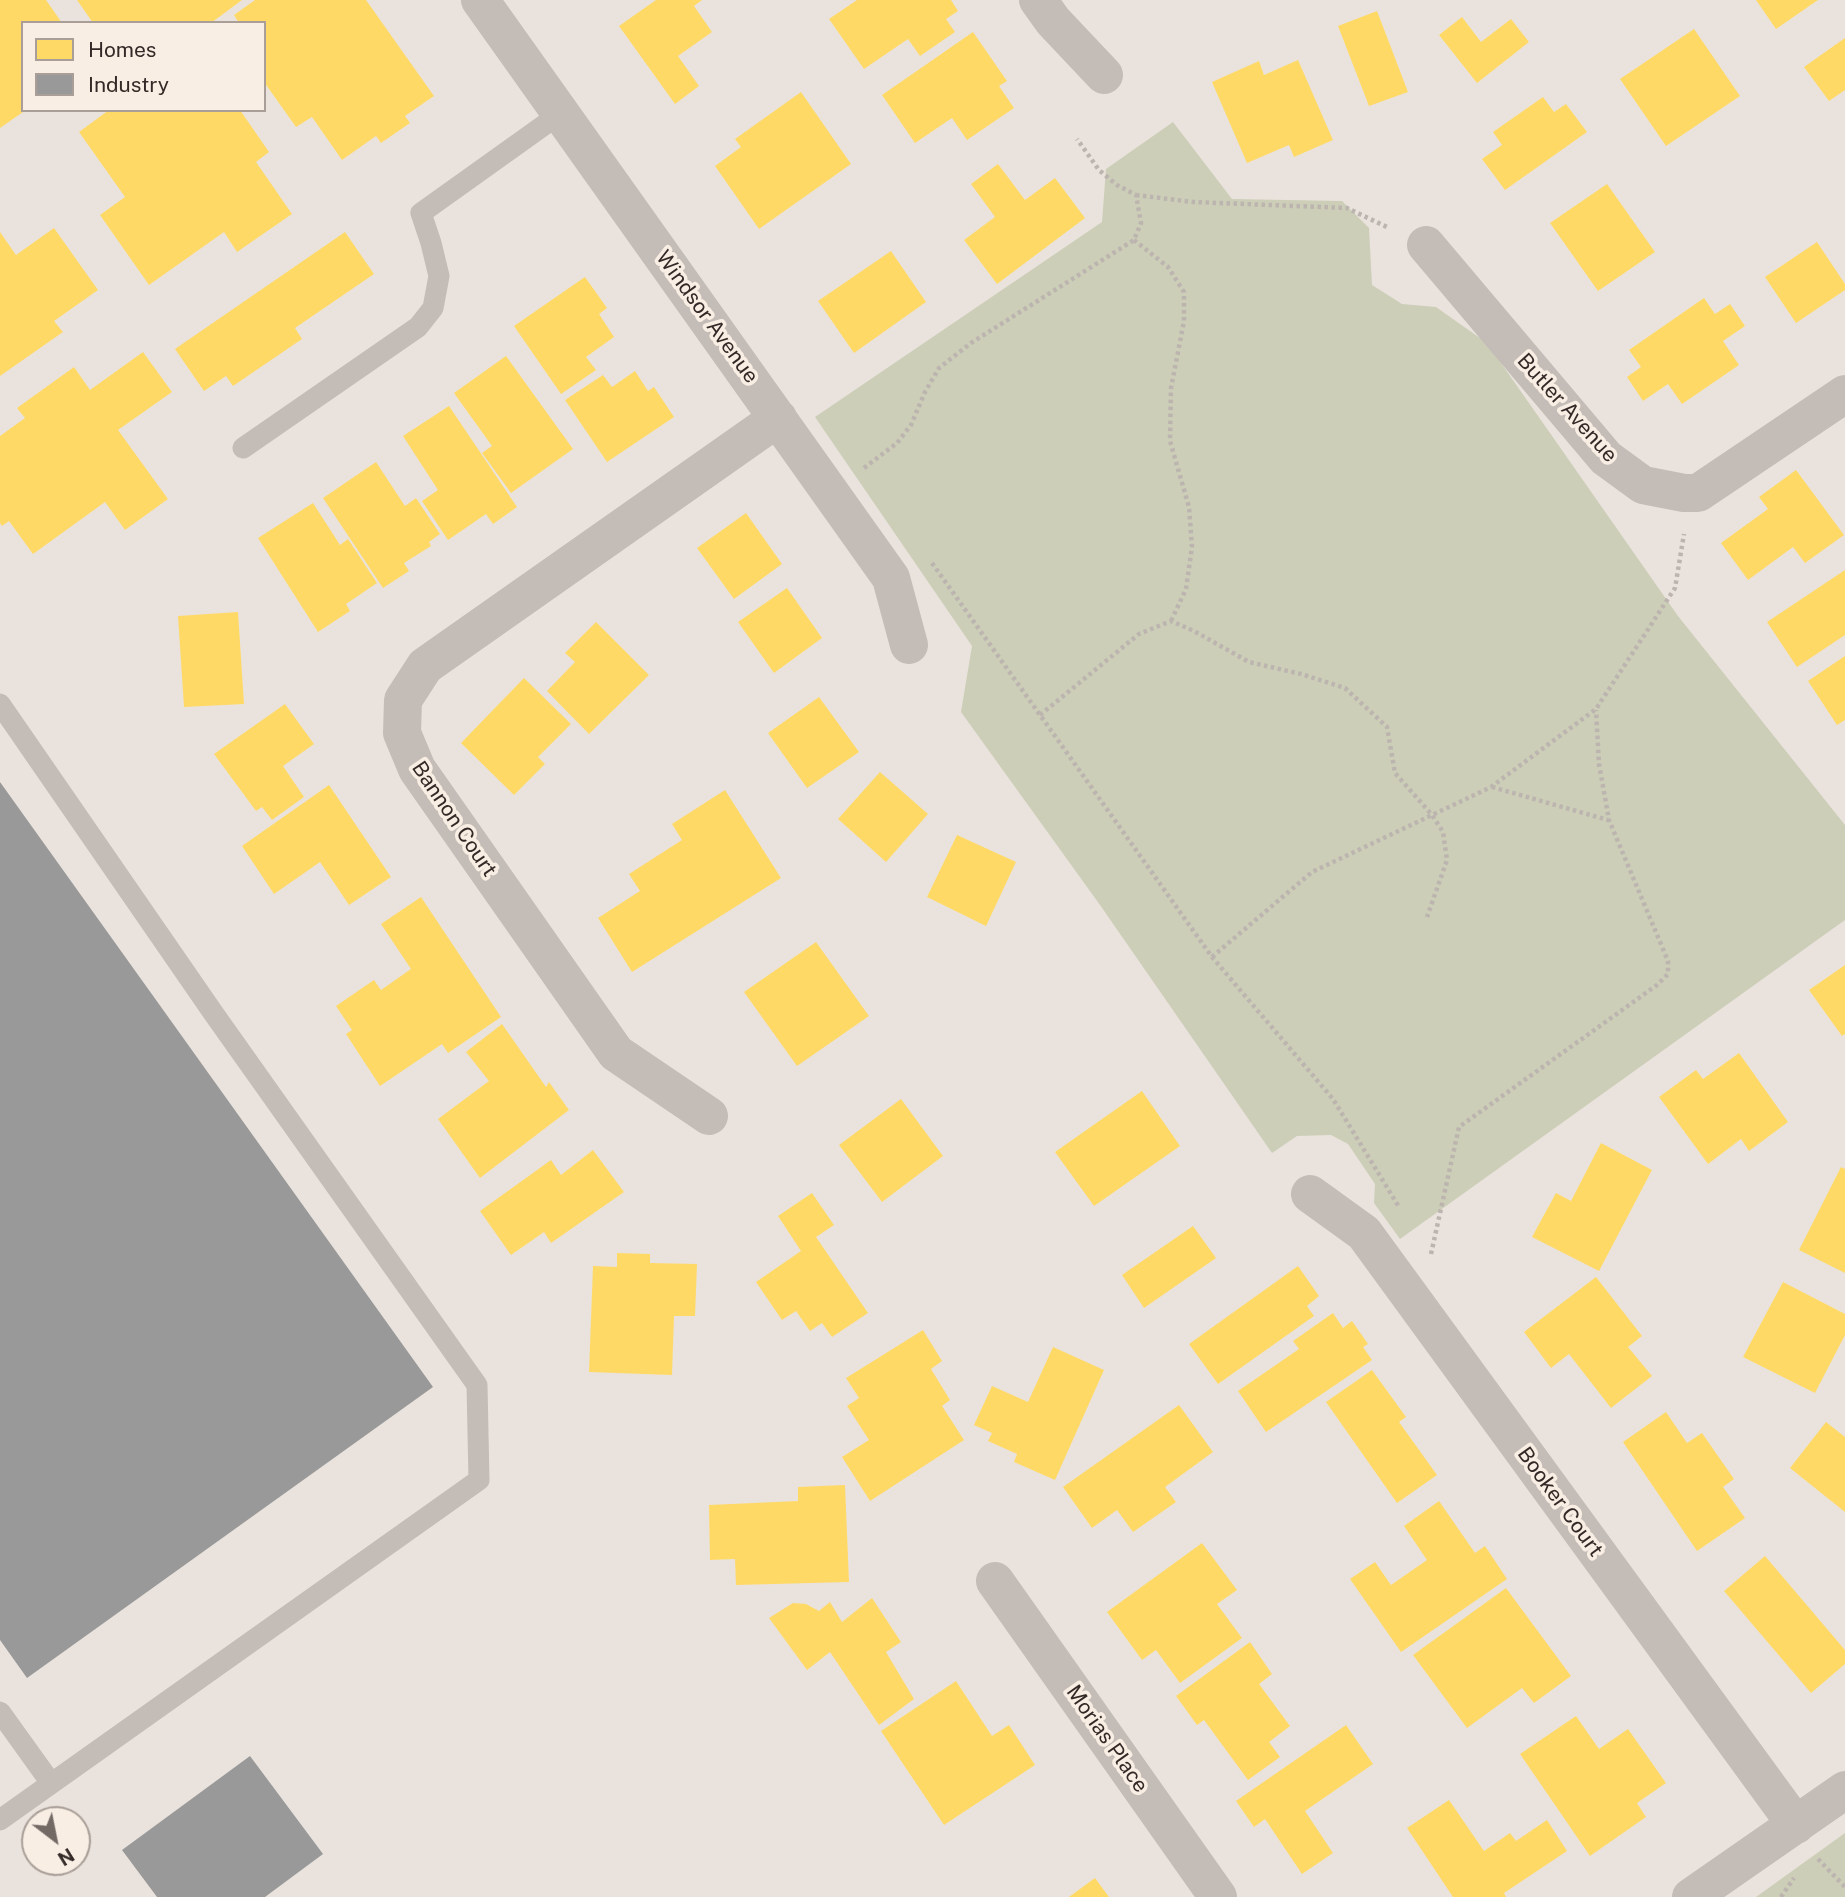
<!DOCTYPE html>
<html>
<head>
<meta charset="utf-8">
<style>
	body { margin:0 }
	#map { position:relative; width:1845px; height:1897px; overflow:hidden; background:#eae3dd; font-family:"Public Sans",sans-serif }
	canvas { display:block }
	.legend { position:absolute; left:21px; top:21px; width:245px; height:91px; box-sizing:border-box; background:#f8eee4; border:2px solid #a99f98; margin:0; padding:9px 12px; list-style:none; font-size:21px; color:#332926 }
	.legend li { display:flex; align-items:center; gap:14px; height:35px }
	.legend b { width:35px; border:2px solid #a99f98 }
	.north { position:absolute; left:21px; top:1806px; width:70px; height:70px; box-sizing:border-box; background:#f8eee4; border:2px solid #a99f98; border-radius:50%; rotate:148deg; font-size:19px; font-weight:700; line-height:28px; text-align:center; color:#332926 }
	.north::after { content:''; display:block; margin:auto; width:24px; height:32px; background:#736a66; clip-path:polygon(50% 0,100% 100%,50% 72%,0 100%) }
</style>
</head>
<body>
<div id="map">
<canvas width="1845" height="1897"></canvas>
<ul class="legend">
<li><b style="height:19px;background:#ffd966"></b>Homes</li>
<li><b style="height:19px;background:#999"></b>Industry</li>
</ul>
<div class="north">N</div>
</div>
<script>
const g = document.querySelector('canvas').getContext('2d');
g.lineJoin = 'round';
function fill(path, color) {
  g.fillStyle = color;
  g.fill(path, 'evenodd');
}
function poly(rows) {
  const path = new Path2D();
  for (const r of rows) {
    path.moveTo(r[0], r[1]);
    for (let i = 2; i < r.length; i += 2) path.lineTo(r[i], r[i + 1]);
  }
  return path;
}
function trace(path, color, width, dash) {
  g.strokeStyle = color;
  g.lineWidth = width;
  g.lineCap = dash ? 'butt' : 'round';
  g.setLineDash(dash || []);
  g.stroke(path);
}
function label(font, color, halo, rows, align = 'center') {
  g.font = font + ' "Public Sans",sans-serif';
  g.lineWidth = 7;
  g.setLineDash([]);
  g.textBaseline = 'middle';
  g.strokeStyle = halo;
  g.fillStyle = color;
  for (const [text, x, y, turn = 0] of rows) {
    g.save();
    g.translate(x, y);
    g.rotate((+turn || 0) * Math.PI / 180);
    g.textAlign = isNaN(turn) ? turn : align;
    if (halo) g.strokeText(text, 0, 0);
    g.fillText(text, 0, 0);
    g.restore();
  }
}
fill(poly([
	[1173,122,1232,199,1342,201,1369,228,1372,285,1402,304,1436,307,1487,343,1678,616,1845,825,1845,920,1400,1239,1374,1203,1375,1184,1348,1144,1331,1135,1297,1136,1272,1153,1100,905,961,712,972,646,815,417,1102,222,1106,169],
	[1845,1833,1845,1897,1756,1897]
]), '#ccceb8');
fill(poly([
	[0,0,46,0,62,23,23,23,23,112,0,128],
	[77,0,242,0,211,23,93,23],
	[255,0,366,0,434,96,405,116,410,123,381,143,376,136,342,160,312,117,296,127,264,82,264,23,239,23,234,15],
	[656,0,702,0,694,6,712,32,678,56,699,86,675,104,619,26],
	[857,0,951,0,958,11,946,19,955,32,920,56,908,39,864,69,829,19],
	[1756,0,1818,0,1776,29],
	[1377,11,1408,92,1369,106,1338,26],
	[1462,17,1481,42,1511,19,1529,42,1477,83,1439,35],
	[1694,29,1740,96,1666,146,1620,79],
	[973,32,1007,81,999,86,1014,108,967,140,952,118,915,143,882,95],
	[1845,38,1845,90,1829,101,1804,67],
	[1298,60,1333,140,1294,157,1289,145,1247,163,1212,82,1259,61,1264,75],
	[801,92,851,164,759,229,715,166,741,147,735,139],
	[1543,97,1554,112,1566,104,1587,132,1505,190,1482,159,1502,145,1493,132],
	[109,110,240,110,269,152,256,162,292,214,237,252,224,232,149,285,100,215,125,197,79,132],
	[998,164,1025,200,1055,178,1085,218,997,284,964,240,995,217,971,184],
	[1607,184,1655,252,1598,291,1550,223],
	[54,228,98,290,54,321,63,332,0,376,0,232,16,255],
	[345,232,374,274,295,328,302,339,233,386,226,376,204,391,175,349],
	[1817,242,1845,284,1845,290,1796,323,1765,277],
	[891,251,926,302,854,353,818,301],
	[585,277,607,308,599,314,614,337,586,357,596,370,561,394,514,326],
	[1704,298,1715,314,1730,304,1745,326,1723,341,1739,365,1682,404,1668,384,1643,401,1627,377,1641,367,1629,350],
	[143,352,172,392,118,430,168,499,125,530,105,502,33,554,9,521,2,526,0,523,0,436,25,418,17,408,74,367,90,390],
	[506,356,573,449,511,493,482,453,492,446,454,393],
	[635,371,648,391,654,387,674,417,607,462,565,400,603,375,612,387],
	[449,406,517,507,493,524,486,514,448,540,422,501,438,490,403,436],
	[376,462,405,506,416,498,440,534,429,542,431,546,404,563,409,571,383,588,323,498],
	[1796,470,1844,535,1805,563,1793,547,1748,580,1721,543,1768,509,1759,497],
	[313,503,340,545,348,539,377,583,346,604,350,611,318,632,258,538],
	[746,513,782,564,734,599,697,548],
	[1845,570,1845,635,1797,667,1767,622],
	[787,588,822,638,774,673,738,622],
	[238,612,244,704,184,707,178,616],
	[596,622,649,675,589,734,547,691,575,662,565,653],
	[1845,656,1845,720,1837,725,1808,681],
	[524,678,571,724,538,757,545,764,514,795,461,743],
	[819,697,859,752,807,788,768,733],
	[285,704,314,744,283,766,304,797,272,820,262,807,256,811,214,754],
	[880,772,928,814,886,862,838,819],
	[329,785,391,877,349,905,320,862,274,894,242,846],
	[725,790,781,878,632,972,598,918,640,891,629,874,682,840,672,824],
	[957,835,1016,862,986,926,927,897],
	[421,897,501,1017,448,1053,442,1044,380,1086,346,1034,352,1030,336,1006,374,980,381,990,411,969,381,924],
	[816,942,869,1016,797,1066,744,992],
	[1845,965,1845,1034,1842,1036,1809,990],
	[502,1024,546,1087,549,1082,569,1110,480,1178,438,1119,489,1081,466,1052],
	[1739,1053,1788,1122,1749,1151,1741,1139,1708,1164,1659,1097,1696,1070,1703,1079],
	[1142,1091,1180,1146,1094,1206,1055,1152],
	[901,1099,943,1156,882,1202,839,1145],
	[1601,1143,1652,1170,1599,1271,1532,1237,1556,1193,1571,1201],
	[593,1150,624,1192,551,1243,544,1232,511,1255,480,1211,551,1160,561,1175],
	[1841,1167,1845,1169,1845,1273,1799,1250],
	[812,1193,834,1225,816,1237,868,1313,832,1337,822,1323,810,1331,796,1311,782,1320,756,1282,801,1251,778,1216],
	[1193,1226,1216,1258,1144,1308,1122,1275],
	[617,1253,650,1254,650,1263,697,1264,695,1316,674,1316,672,1375,589,1372,593,1266,617,1267],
	[1298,1266,1319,1296,1307,1306,1314,1316,1218,1384,1189,1344],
	[1596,1277,1642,1336,1628,1347,1652,1376,1611,1408,1569,1354,1551,1368,1524,1332],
	[1783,1282,1845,1314,1845,1335,1815,1393,1743,1357],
	[1333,1313,1343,1328,1352,1321,1368,1344,1363,1347,1372,1360,1266,1432,1238,1391,1299,1349,1293,1341],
	[923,1330,942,1361,931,1369,950,1400,942,1406,964,1440,870,1501,842,1457,869,1440,847,1406,859,1398,846,1378],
	[1053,1347,1104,1370,1055,1480,1014,1462,1017,1454,988,1441,992,1433,974,1425,992,1386,1028,1402],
	[1372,1370,1406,1417,1399,1422,1437,1475,1397,1503,1326,1402],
	[1179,1405,1213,1452,1165,1487,1176,1502,1133,1532,1117,1510,1092,1528,1063,1487],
	[1666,1412,1687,1443,1702,1433,1734,1479,1723,1487,1745,1518,1697,1551,1623,1442],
	[1826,1422,1845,1437,1845,1512,1790,1468],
	[845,1485,849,1582,736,1585,735,1559,710,1560,709,1505,798,1501,798,1487],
	[1439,1501,1475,1553,1485,1546,1507,1579,1401,1652,1350,1579,1375,1562,1391,1585,1427,1560,1404,1526],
	[1202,1543,1237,1590,1217,1604,1242,1638,1180,1683,1156,1650,1142,1660,1107,1612],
	[1765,1556,1845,1650,1845,1664,1811,1693,1724,1591],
	[1506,1588,1571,1676,1534,1703,1522,1688,1467,1728,1413,1655],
	[872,1598,901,1642,886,1652,914,1699,879,1725,830,1652,807,1670,769,1618,793,1603,806,1604,819,1611,830,1602,842,1622],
	[1250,1642,1272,1674,1259,1684,1290,1726,1269,1742,1280,1757,1248,1780,1204,1720,1197,1725,1176,1696],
	[956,1681,992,1736,1009,1725,1035,1765,944,1825,881,1731],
	[1576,1716,1599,1749,1628,1729,1666,1783,1637,1803,1646,1817,1590,1856,1520,1754],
	[1346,1725,1373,1764,1305,1811,1333,1853,1302,1874,1265,1819,1254,1827,1236,1801],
	[1449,1800,1484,1851,1510,1833,1516,1841,1547,1820,1567,1851,1504,1893,1506,1897,1453,1897,1407,1828],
	[1095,1878,1109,1897,1069,1897]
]), '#ffd966');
fill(poly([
	[0,782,433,1387,27,1678,0,1640],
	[250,1756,323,1854,265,1897,157,1897,122,1850]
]), '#999');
trace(poly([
	[1136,195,1193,202,1347,208,1389,228],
	[1134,240,1168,267,1184,292,1184,321,1171,388,1170,441,1189,507,1192,547,1186,589,1171,621],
	[864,468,897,443,911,425,925,392,939,368,971,343,1134,240,1141,223,1136,195,1117,185,1099,170,1077,139],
	[932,563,1212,957,1333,1099,1399,1207],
	[1040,715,1139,634,1171,621,1194,631,1249,662,1301,674,1345,688,1387,727,1395,773,1432,815,1443,832,1447,860,1427,917],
	[1492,787,1608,820],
	[1212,957,1312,872,1491,787,1596,709,1675,588,1684,534],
	[1431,1254,1459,1127,1657,985,1668,974,1668,961,1609,820,1599,764,1596,710],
	[1818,1859,1845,1887],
	[1781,1897,1794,1878]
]), '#bcb4af', 4.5, [3.5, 3.5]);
trace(poly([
	[243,448,418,327,433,308,439,276,431,243,421,213,561,113],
	[0,704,214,1014,477,1385,479,1480,0,1820],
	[0,1712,51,1783]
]), '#c3bcb7', 21);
trace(poly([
	[480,0,891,578,909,645],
	[1038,0,1053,21,1104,75],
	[1426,245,1606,458,1643,485,1684,493,1698,493,1845,394],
	[709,1116,616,1053,417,769,402,733,403,700,425,666,778,418],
	[1310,1194,1364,1233,1796,1825],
	[995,1581,1218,1897],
	[1691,1897,1845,1790]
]), '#c3bcb7', 38);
label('21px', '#332926', '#f8eee4', [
	["Windsor Avenue",707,317,54],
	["Butler Avenue",1567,408,48],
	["Bannon Court",454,819,56],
	["Booker Court",1560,1502,54],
	["Morias Place",1107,1739,55]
]);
</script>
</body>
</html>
